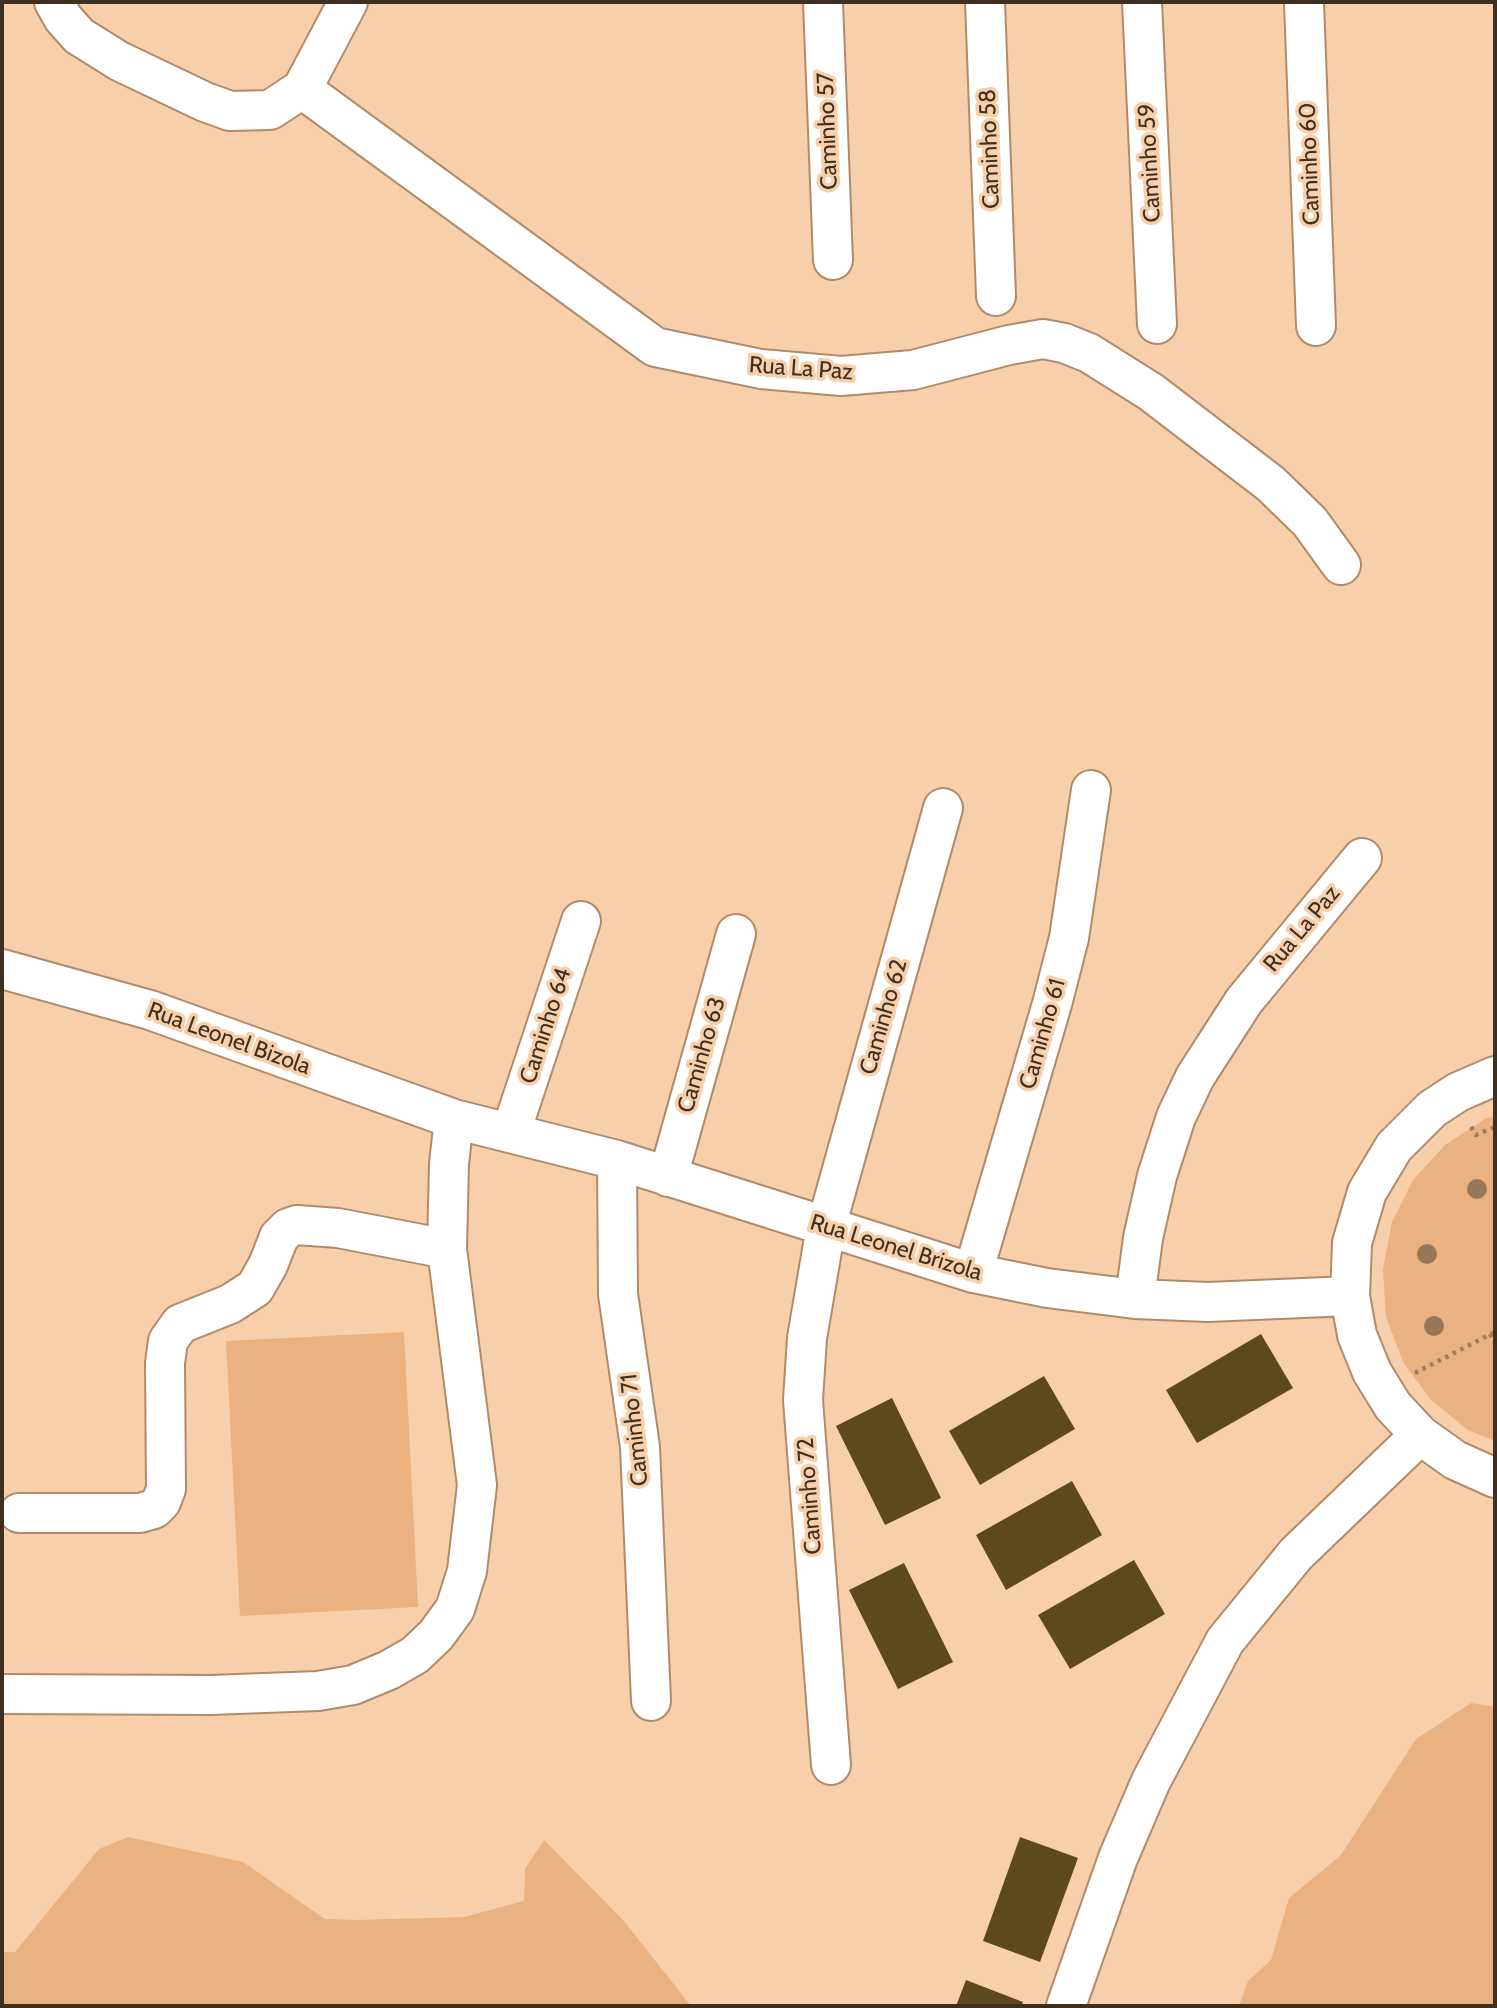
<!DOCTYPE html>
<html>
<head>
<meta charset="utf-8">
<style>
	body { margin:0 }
	#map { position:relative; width:1497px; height:2008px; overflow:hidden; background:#f8cfab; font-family:Cabin,sans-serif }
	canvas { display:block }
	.frame { position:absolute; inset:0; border:4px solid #3f2f21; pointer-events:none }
</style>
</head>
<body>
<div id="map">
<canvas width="1497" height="2008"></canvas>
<div class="frame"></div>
</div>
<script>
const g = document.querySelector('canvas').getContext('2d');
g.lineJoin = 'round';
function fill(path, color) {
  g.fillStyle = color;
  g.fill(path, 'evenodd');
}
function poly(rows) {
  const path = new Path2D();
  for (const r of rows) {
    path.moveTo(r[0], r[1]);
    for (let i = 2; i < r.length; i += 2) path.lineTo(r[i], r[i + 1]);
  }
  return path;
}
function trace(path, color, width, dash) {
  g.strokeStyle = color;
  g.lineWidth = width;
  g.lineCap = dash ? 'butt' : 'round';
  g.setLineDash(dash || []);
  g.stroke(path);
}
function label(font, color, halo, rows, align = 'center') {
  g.font = font + ' Cabin,sans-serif';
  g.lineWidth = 7;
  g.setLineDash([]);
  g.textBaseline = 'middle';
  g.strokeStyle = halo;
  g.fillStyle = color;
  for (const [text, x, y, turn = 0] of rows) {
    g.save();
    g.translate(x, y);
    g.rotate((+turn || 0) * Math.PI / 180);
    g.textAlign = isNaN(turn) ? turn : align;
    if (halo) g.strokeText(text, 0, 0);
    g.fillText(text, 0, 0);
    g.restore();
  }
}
fill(poly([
	[1495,1116,1495,1441,1468,1430,1431,1400,1403,1362,1386,1317,1383,1269,1392,1222,1413,1180,1445,1145,1485,1119],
	[404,1332,418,1607,240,1616,226,1341],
	[1471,1703,1495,1707,1495,2006,1239,2006,1248,1981,1271,1960,1289,1898,1341,1855,1416,1739],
	[128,1837,243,1862,325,1919,357,1920,464,1917,524,1901,525,1869,544,1840,624,1921,691,2006,2,2006,2,1952,15,1952,99,1849]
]), '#e9b280');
fill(poly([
	[1261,1334,1293,1388,1197,1443,1166,1390],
	[1044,1376,1075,1429,980,1485,949,1431],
	[892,1398,941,1498,885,1525,836,1426],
	[1072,1481,1102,1535,1006,1590,976,1535],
	[1134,1560,1165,1614,1070,1669,1038,1615],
	[904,1563,953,1662,898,1689,849,1590],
	[1020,1837,1078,1858,1040,1962,983,1941],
	[966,1980,1023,2002,1022,2006,956,2006]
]), '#5e491e');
const minor = poly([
	[54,2,63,18,79,36,119,61,205,102,230,111,270,110,302,89,348,2],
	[823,2,833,260],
	[985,2,996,296],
	[1142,2,1157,324],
	[1304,2,1316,326],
	[302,89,655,347,761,369,841,376,913,370,1009,345,1043,339,1064,343,1089,353,1151,392,1271,484,1310,522,1341,565],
	[2,969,150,1010,454,1119,617,1160,973,1273,1047,1288,1135,1299,1208,1302,1350,1296],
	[1495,1076,1458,1092,1432,1109,1394,1147,1367,1192,1352,1243,1350,1296,1357,1335,1372,1372,1393,1406,1420,1435,1455,1460,1495,1478],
	[511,1132,581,921],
	[617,1160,618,1294,640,1447,651,1701],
	[668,1177,736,934],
	[973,1273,1052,1004,1069,938,1091,790],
	[1135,1299,1143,1238,1157,1176,1176,1117,1195,1077,1244,1001,1362,858],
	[19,1513,140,1513,154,1509,161,1502,166,1489,165,1363,168,1341,180,1324,230,1304,255,1288,268,1265,279,1237,288,1228,297,1225,338,1228,447,1249],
	[2,1694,211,1695,318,1691,353,1685,389,1670,415,1655,436,1635,455,1609,467,1571,477,1485,447,1249,449,1164,454,1119],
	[831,1765,803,1400,807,1338,826,1227,943,808],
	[1066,2006,1118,1858,1151,1781,1225,1641,1296,1554,1420,1435]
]);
trace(minor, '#b18b69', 42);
trace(poly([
	[1471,1127,1476,1135,1495,1127],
	[1490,1334,1495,1343],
	[1415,1373,1495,1332]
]), '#9b7e65', 4.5, [3.5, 5]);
trace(minor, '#fff', 38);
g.fillStyle = '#987658';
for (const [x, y] of [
	[1477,1189],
	[1427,1254],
	[1434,1326]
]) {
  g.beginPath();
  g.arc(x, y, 10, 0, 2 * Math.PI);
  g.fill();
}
label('23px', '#3f2f21', '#f8cfab', [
	["Caminho 57",828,131,-92],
	["Caminho 58",990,149,-92],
	["Caminho 59",1150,163,-93],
	["Caminho 60",1310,164,-92],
	["Rua La Paz",801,369,4],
	["Rua La Paz",1302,929,-50],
	["Caminho 62",884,1017,-74],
	["Caminho 64",546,1026,-72],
	["Caminho 61",1043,1034,-74],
	["Rua Leonel Bizola",229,1039,20],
	["Caminho 63",702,1055,-74],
	["Rua Leonel Brizola",896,1248,17],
	["Caminho 71",635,1430,-96],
	["Caminho 72",810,1496,-94]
]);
</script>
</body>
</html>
